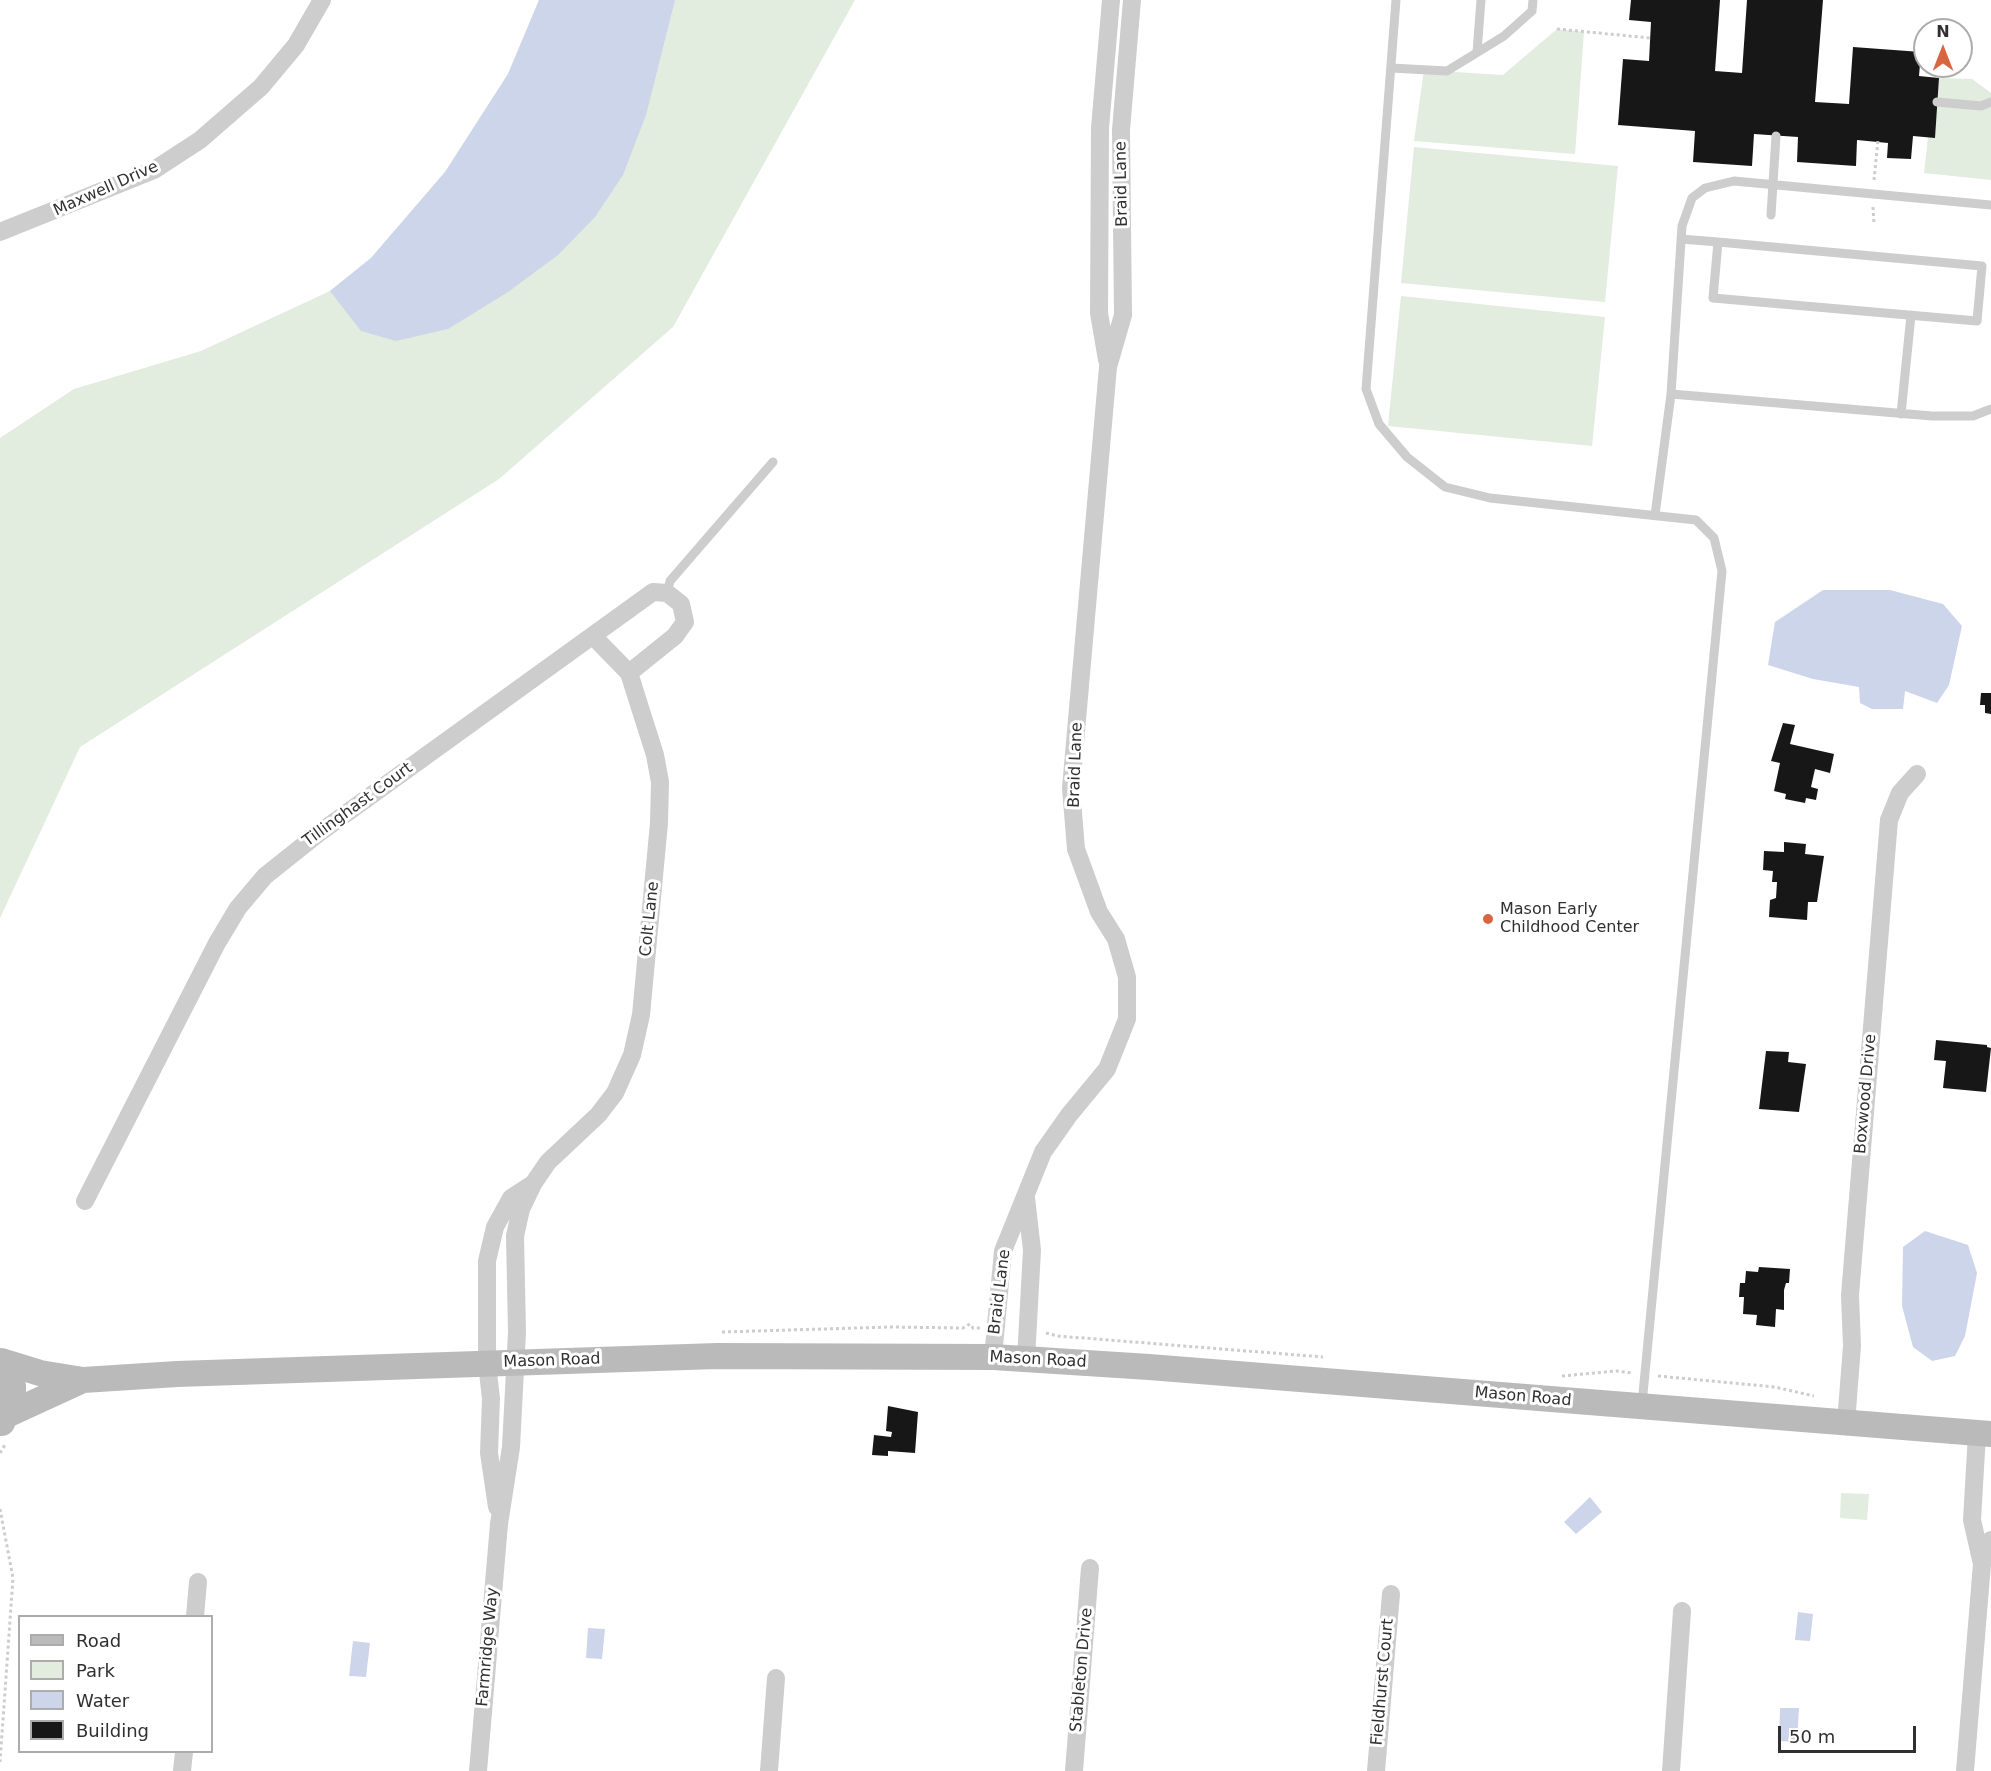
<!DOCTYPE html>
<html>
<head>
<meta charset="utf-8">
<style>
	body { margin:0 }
	#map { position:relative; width:1991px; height:1771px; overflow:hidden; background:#fff; font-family:"DejaVu Sans",sans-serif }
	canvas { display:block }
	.legend { position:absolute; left:18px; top:1615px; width:195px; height:138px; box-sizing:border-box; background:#fff; border:2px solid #acacac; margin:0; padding:8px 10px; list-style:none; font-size:18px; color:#303030 }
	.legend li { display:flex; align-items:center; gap:12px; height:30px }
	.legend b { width:30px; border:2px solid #acacac }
	.north { position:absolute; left:1913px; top:18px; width:60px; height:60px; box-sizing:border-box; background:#fff; border:2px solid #acacac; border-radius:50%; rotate:0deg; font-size:16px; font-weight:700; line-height:24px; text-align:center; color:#303030 }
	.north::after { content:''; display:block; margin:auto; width:21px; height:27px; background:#d86640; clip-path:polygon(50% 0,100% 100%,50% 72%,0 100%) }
	.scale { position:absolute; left:1778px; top:1726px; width:138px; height:27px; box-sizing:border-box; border:3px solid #303030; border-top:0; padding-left:8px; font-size:18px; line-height:21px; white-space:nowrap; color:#303030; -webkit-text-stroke:4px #fff; paint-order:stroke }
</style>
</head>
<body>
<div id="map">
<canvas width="1991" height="1771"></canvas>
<ul class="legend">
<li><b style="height:8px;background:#bababa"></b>Road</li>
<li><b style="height:16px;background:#e2ecdf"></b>Park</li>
<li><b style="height:16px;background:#cdd5ea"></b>Water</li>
<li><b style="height:16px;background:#171717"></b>Building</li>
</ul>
<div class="north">N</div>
<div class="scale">50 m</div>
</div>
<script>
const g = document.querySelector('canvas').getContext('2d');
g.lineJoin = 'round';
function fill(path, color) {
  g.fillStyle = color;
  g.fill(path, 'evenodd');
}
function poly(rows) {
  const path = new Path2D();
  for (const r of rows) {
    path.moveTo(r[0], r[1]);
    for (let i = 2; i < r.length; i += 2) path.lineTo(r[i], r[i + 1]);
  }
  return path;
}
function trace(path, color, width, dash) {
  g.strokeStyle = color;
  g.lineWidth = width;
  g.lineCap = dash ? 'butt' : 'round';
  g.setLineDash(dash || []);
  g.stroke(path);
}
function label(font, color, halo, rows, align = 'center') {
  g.font = font + ' "DejaVu Sans",sans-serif';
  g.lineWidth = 6;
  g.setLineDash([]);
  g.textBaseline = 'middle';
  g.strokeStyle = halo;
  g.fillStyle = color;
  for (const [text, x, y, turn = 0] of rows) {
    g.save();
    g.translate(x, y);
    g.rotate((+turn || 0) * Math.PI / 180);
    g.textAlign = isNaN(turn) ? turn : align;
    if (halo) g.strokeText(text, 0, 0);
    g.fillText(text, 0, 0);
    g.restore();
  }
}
fill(poly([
	[539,0,855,0,673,327,499,479,80,747,0,918,0,438,74,389,201,351,330,291,371,258,445,172,508,74],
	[1557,29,1584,32,1575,154,1414,141,1424,70,1503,75],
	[1939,78,1972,79,1991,93,1991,180,1924,173,1928,137,1935,137],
	[1414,147,1618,166,1605,302,1401,283],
	[1401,296,1605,317,1592,446,1388,426],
	[1841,1493,1869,1494,1867,1520,1840,1518]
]), '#e2ecdf');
fill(poly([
	[539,0,675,0,646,115,623,175,595,217,558,255,508,292,448,329,396,341,361,331,330,291,371,258,445,172,508,74],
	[1823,590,1890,590,1943,604,1962,626,1949,685,1937,703,1905,691,1903,709,1872,709,1860,703,1859,687,1813,679,1768,665,1775,622],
	[1925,1231,1968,1245,1977,1273,1965,1336,1955,1356,1932,1361,1913,1347,1902,1306,1903,1247],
	[1590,1497,1602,1512,1576,1534,1564,1522],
	[1798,1612,1813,1614,1810,1641,1795,1640],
	[588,1628,605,1629,602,1659,586,1658],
	[353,1641,370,1643,366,1677,349,1676],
	[1780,1708,1799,1708,1797,1742,1779,1741]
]), '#cdd5ea');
fill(poly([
	[1631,0,1720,0,1715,71,1742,73,1747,0,1823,0,1815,102,1849,104,1853,47,1921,52,1919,76,1939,78,1935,138,1913,136,1911,159,1887,158,1888,143,1857,140,1856,166,1797,162,1798,137,1754,134,1752,166,1693,162,1695,131,1618,125,1623,59,1649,61,1651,22,1629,20],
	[1981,693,1991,693,1991,714,1985,713,1985,705,1980,705],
	[1783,723,1795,725,1790,744,1834,754,1830,773,1815,769,1811,787,1818,789,1816,800,1806,798,1805,803,1785,799,1786,794,1774,791,1780,763,1771,761],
	[1784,842,1806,844,1805,854,1824,856,1817,902,1808,902,1807,920,1769,917,1770,900,1776,898,1777,882,1772,882,1773,871,1763,870,1764,851,1784,852],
	[1936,1040,1987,1045,1987,1047,1991,1048,1986,1092,1943,1088,1946,1061,1934,1060],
	[1766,1051,1789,1052,1788,1062,1806,1064,1799,1112,1759,1109],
	[1759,1267,1790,1269,1789,1283,1786,1283,1784,1290,1784,1310,1776,1309,1775,1327,1756,1325,1757,1315,1743,1314,1744,1297,1739,1297,1740,1283,1745,1283,1746,1271,1758,1272],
	[888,1406,918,1412,915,1453,888,1451,888,1456,872,1455,874,1435,891,1437,892,1432,886,1431]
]), '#171717');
trace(poly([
	[1557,29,1650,38],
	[1874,180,1878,140],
	[1873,207,1874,224],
	[722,1332,891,1327,963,1328,970,1324,973,1328,980,1328],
	[1046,1333,1058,1336,1323,1357],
	[1562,1376,1616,1371,1633,1373],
	[1658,1376,1775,1387,1814,1396],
	[0,1453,6,1443],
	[0,1509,13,1578,0,1762]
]), '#cdcdcd', 3, [3, 3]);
trace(poly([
	[1396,0,1366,389,1379,424,1407,457,1445,487,1490,498,1696,520,1714,538,1722,571,1642,1404],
	[1477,52,1481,0],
	[1391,68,1447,71,1504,36,1532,11,1533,0],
	[1937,102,1981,106,1991,102],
	[1771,215,1776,136],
	[1681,239,1718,242,1982,266,1977,321,1713,298,1718,242],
	[1671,394,1932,416,1973,416,1991,409],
	[1901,414,1911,315],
	[1655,515,1671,394,1682,226,1692,198,1705,188,1734,181,1991,205],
	[667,593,670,581,773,462]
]), '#cdcdcd', 9);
trace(poly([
	[0,232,154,170,200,140,261,87,296,45,322,0],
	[1107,360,1099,313,1100,128,1111,0],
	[85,1201,217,943,238,908,265,876,319,833,653,592,667,593,681,604,685,622,675,636,629,673],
	[993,1357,1003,1251,1043,1152,1069,1115,1107,1069,1127,1019,1127,977,1116,939,1099,912,1076,849,1071,788,1108,367,1123,315,1121,130,1132,0],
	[1026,1359,1032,1250,1026,1198],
	[1846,1423,1852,1346,1850,1295,1889,820,1900,793,1917,774],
	[1977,1434,1972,1520,1982,1564],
	[497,1507,489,1453,491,1399,487,1363,487,1261,495,1227,511,1198,531,1185],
	[195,1616,198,1582],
	[182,1771,184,1752],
	[478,1771,499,1524,511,1447,517,1332,515,1236,521,1209,533,1184,548,1162,598,1115,615,1093,632,1055,641,1015,659,823,660,782,655,755,629,673,593,636],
	[769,1771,776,1678],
	[1074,1771,1090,1568],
	[1376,1771,1391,1594],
	[1671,1771,1682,1611],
	[1965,1771,1982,1564,1991,1540]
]), '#cdcdcd', 18);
trace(poly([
	[0,1361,9,1373,13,1386,13,1400,2,1423],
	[1,1361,40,1373,83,1380,177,1374,717,1356,993,1357,1149,1367,1991,1434],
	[9,1414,83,1380]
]), '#bababa', 26);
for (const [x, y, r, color] of [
	[1488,919,6,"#d86640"]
]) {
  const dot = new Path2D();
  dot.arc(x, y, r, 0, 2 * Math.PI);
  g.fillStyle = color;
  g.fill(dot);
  trace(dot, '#fff', 2);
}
label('16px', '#303030', '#fff', [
	["Braid Lane",1122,184,-91],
	["Maxwell Drive",106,189,-24],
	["Braid Lane",1076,765,-88],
	["Tillinghast Court",358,805,-36],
	["Colt Lane",650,919,-84],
	["Boxwood Drive",1866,1094,-85],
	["Braid Lane",1000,1292,-83],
	["Mason Road",1038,1360,3],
	["Mason Road",552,1361,-2],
	["Mason Road",1523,1397,5],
	["Farmridge Way",488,1647,-85],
	["Stableton Drive",1082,1670,-85],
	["Fieldhurst Court",1383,1682,-85]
]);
label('16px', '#303030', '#fff', [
	["Mason Early",1500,910],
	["Childhood Center",1500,928]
], 'left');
</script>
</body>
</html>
